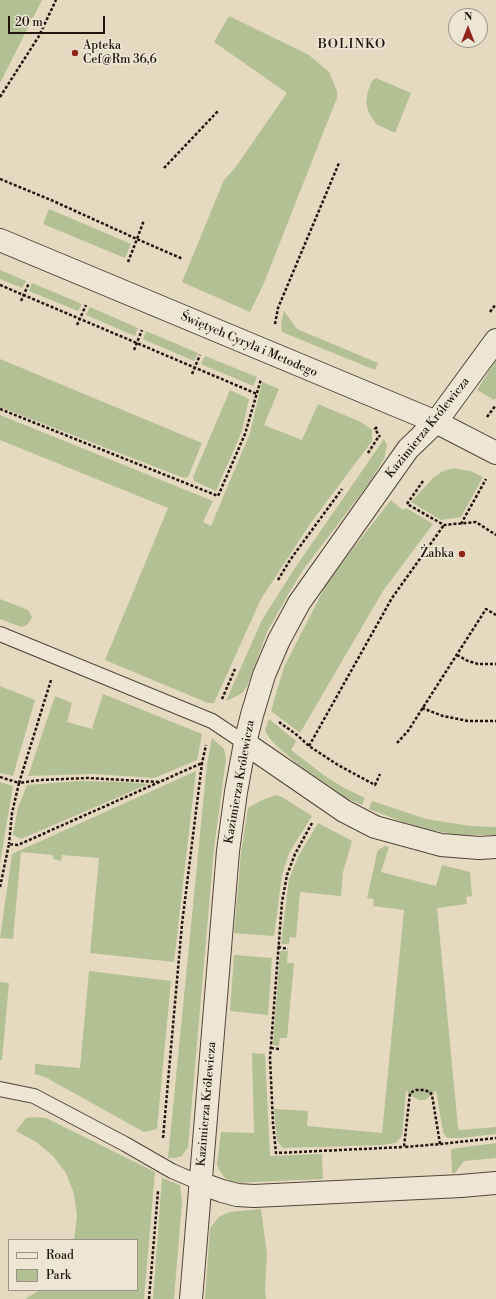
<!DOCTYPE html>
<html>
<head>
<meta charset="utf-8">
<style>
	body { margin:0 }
	#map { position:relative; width:496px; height:1299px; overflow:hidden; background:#e5d9bf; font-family:"Libre Bodoni",serif }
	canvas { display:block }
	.legend { position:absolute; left:8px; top:1239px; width:130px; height:52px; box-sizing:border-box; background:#eee6d5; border:1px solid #9c9285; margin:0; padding:5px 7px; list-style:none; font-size:12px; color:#22140e }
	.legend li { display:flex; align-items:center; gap:8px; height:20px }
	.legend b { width:20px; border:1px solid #9c9285 }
	.north { position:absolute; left:448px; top:8px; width:40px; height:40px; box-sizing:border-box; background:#eee6d5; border:1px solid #9c9285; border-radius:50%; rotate:0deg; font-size:11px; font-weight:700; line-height:16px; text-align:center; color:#22140e }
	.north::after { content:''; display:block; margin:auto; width:14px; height:18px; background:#8f2418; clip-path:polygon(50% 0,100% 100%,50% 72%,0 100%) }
	.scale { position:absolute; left:8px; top:16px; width:97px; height:18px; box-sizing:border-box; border:2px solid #22140e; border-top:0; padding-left:5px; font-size:12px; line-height:14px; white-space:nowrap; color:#22140e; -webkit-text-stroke:3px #eee6d5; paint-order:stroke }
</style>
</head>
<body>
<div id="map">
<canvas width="496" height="1299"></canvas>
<ul class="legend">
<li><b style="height:5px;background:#eee6d5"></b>Road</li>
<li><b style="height:11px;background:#b2c094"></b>Park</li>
</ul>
<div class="north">N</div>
<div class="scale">20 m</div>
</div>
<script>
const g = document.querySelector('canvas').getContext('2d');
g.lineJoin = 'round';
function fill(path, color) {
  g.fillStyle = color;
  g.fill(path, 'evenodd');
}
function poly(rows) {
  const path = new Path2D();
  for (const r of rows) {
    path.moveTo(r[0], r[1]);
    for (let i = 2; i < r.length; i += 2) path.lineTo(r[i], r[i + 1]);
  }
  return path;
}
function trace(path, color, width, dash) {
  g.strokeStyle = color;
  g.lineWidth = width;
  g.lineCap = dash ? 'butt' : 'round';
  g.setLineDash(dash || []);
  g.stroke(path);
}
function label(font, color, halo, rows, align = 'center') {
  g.font = font + ' "Libre Bodoni",serif';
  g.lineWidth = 3.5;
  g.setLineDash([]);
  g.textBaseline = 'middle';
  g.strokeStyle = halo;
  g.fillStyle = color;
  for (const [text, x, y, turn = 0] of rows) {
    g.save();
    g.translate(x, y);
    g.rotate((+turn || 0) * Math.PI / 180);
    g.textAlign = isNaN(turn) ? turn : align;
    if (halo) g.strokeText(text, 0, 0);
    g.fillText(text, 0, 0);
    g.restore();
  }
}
fill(poly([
	[0,0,42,0,0,83],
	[229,16,309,55,329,72,337,91,337,98,327,123,264,283,250,312,182,282,224,180,235,168,287,93,214,42],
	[376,78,411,93,395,133,376,124,369,113,367,107,366,102,368,91,372,81],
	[49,209,131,244,125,258,43,224],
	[0,270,26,281,22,288,0,279],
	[32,283,82,304,78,311,29,291],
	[90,307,138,328,135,336,86,315],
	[284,311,297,329,378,363,375,370,282,332,281,323],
	[146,331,198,353,194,361,143,339],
	[205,356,257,377,253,386,201,364],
	[0,359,202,443,188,477,184,478,0,407],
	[496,360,496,398,494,400,477,390],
	[262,382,279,389,264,425,302,440,318,404,361,422,372,430,372,441,310,524,261,599,214,703,208,703,105,660,168,508,0,440,0,415,213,501,203,522,211,526,250,433],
	[230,390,249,399,242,431,216,491,194,481,193,477],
	[384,439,387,445,384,459,369,483,303,570,289,593,267,632,247,686,243,692,237,696,226,701,262,620,295,568],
	[454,468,470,471,483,477,461,517,441,520,411,502,433,478,443,471],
	[391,500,403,510,406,508,433,524,383,591,300,733,271,711,284,667,326,585,351,551],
	[0,599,28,610,32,617,28,624,25,626,21,627,0,619],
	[0,686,35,700,13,776,0,773],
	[103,694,202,734,197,760,154,778,94,774,28,776,55,696,72,703,67,722,92,729],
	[269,719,296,741,291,750,325,776,344,788,365,798,362,805,346,798,295,762,277,746,270,739,265,730],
	[212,738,224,749,226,759,214,848,188,1147,182,1156,175,1158,168,1158,207,764],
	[196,771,174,962,90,953,99,858,62,855,61,861,53,859,53,855,21,852,13,939,0,938,12,854],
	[79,781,125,782,149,784,21,839,13,835,18,808,27,785],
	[0,782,13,786,0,863],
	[276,795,282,797,312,816,289,853,282,875,274,936,234,933,241,853,248,808,260,801],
	[372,801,426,819,470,826,496,827,496,835,458,835,426,829,403,822,369,809],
	[318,823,352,841,343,872,341,896,300,892,296,938,290,937,289,944,281,944,289,879,298,857],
	[385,846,389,847,381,872,436,886,442,865,470,872,472,896,466,897,467,904,437,908,458,1127,459,1130,496,1127,496,1134,460,1138,447,1138,443,1132,436,1090,433,1094,425,1100,419,1100,411,1096,406,1090,402,1136,396,1143,381,1145,283,1148,277,1141,274,1109,308,1111,307,1126,382,1133,404,910,373,906,374,899,367,898,377,853,379,849],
	[280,951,288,951,287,963,294,963,287,1038,280,1038,279,1046,273,1045],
	[234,955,272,958,268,1015,230,1011],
	[89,971,171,981,157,1129,144,1132,45,1077,35,1074,35,1064,80,1068],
	[0,982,9,983,2,1060,0,1060],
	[252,1053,265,1054,270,1156,322,1154,323,1179,232,1183,226,1179,219,1170,217,1164,221,1132,254,1133],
	[35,1117,46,1118,155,1172,144,1299,25,1299,40,1290,137,1290,137,1240,74,1240,77,1216,74,1194,66,1173,53,1156,36,1142,16,1131,26,1118],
	[496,1143,496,1158,464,1161,455,1173,452,1173,451,1149],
	[162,1178,180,1185,182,1202,174,1299,153,1299],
	[261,1209,267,1254,265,1290,266,1299,205,1299,210,1228,219,1217,230,1212]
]), '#b2c094');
const lane = poly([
	[0,634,212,721,245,743],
	[0,1089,34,1096,125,1144,172,1171,200,1183]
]);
const street = poly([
	[0,240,436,422,496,453],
	[245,743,344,811,375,827,441,845,479,848,496,847],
	[200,1183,222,1191,237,1195,254,1196,461,1186,496,1183],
	[191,1299,228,851,236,792,245,743,252,715,264,675,279,640,299,603,408,449,436,422,496,340]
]);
trace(lane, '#53453a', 16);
trace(street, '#53453a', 24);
trace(poly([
	[0,97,39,36,56,0],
	[164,168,218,111],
	[0,179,51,200,137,239,144,220],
	[128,262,137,239,183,259],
	[0,285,257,394],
	[21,301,29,283],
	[490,312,496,304],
	[275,324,278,308,339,163],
	[77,325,86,305],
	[134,350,142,330],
	[192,374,200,355],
	[0,409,218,496,245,434,261,379],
	[487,417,496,405],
	[377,427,375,429,380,437],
	[368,453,379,436],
	[423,481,407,504,444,525,476,522,496,535],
	[461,524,486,479],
	[278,580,290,560,342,489],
	[457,655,468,661,478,664,496,664],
	[51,680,19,783,40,780,88,778,159,782],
	[222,699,235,669],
	[422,708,443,716,468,721,496,721],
	[279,722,297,735,309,746,338,765,375,785,380,774],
	[397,743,408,731,486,609,496,615],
	[309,746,392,598,444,525],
	[0,777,19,783,12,813,9,844],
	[312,823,295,854,287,875,282,902,270,1058,273,1123,276,1153,404,1147],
	[0,887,9,844,18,845,202,763],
	[278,947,288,949],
	[271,1048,279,1049],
	[163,1138,182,924,202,763,206,745],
	[440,1144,432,1095,430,1092,424,1090,416,1090,410,1093,404,1147,440,1144,496,1138],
	[149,1299,158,1191]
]), '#22140e', 2.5, [3, 2]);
trace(lane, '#eee6d5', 14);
trace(street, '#eee6d5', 22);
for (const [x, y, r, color] of [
	[75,53,4,"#8f2418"],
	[462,554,4,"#8f2418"]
]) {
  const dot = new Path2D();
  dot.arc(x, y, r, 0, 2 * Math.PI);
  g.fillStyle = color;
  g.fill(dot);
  trace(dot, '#eee6d5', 1.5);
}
label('12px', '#22140e', '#eee6d5', [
	["Apteka",83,46],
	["Cef@Rm 36,6",83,60],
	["Żabka",454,554,"right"]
], 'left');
label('12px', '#22140e', '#eee6d5', [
	["Świętych Cyryla i Metodego",249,345,23],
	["Kazimierza Królewicza",428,428,-51],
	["Kazimierza Królewicza",240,782,-80],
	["Kazimierza Królewicza",207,1104,-85]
]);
g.letterSpacing = '1px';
label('13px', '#22140e', '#eee6d5', [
	["BOLINKO",352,45]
]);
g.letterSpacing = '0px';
</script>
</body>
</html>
